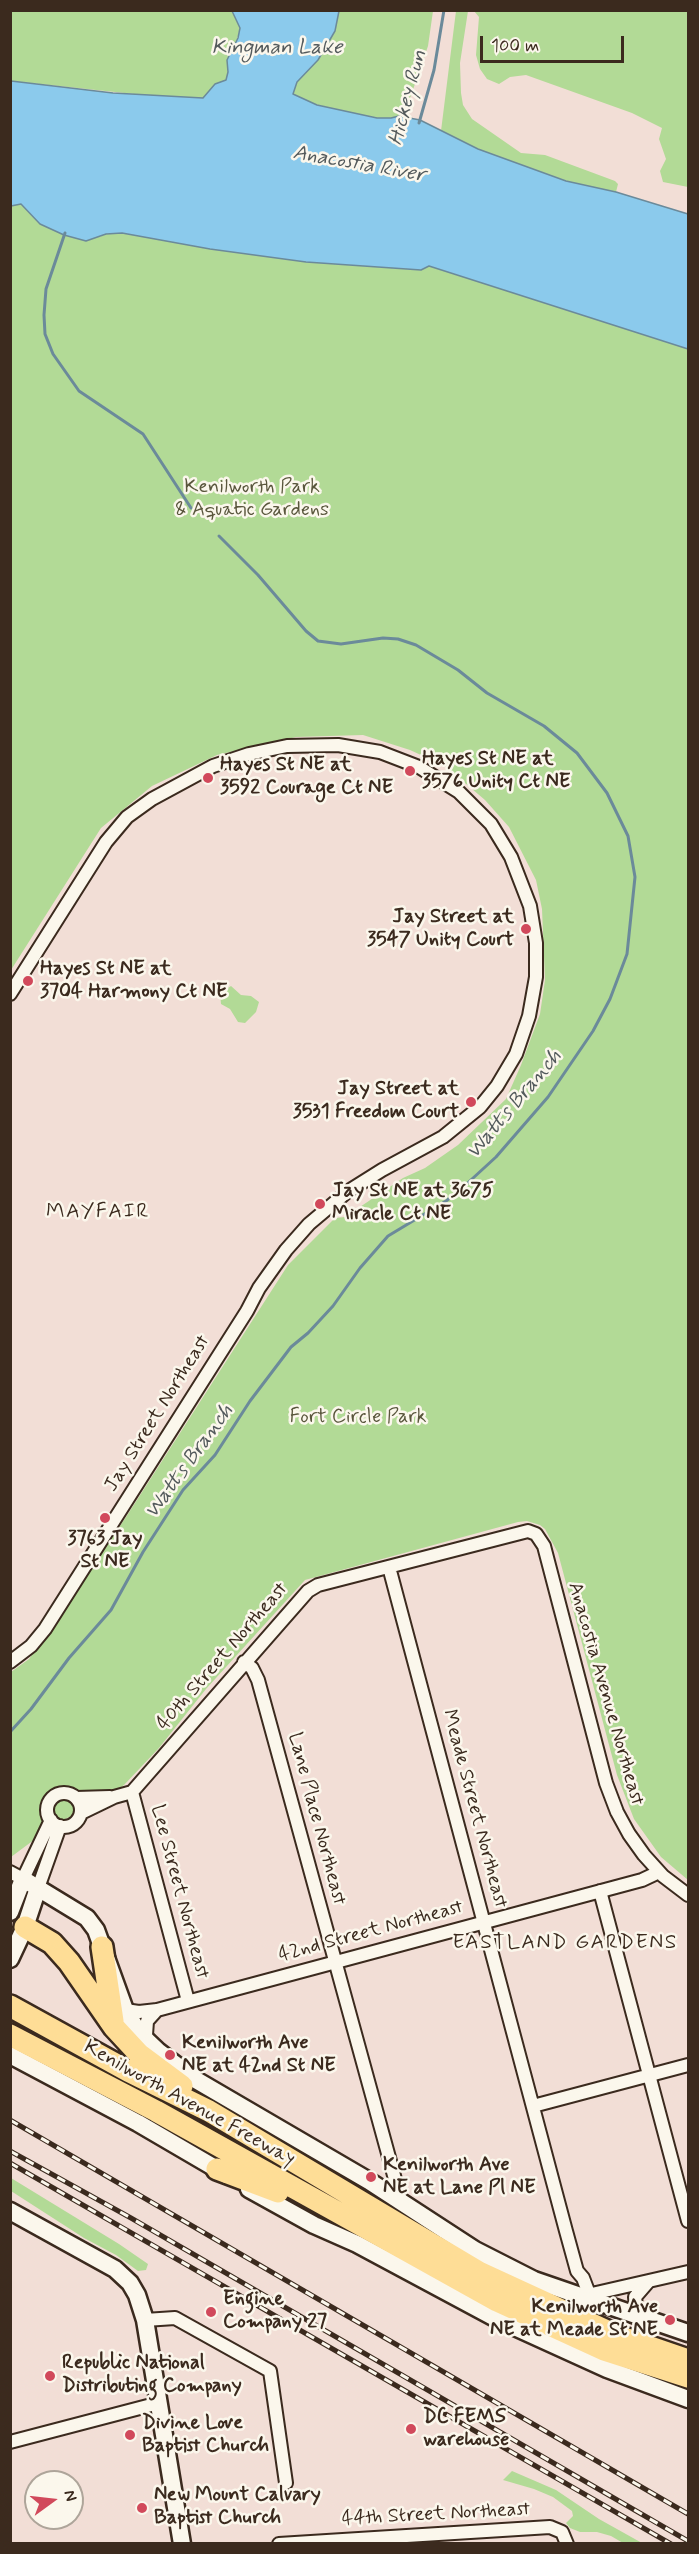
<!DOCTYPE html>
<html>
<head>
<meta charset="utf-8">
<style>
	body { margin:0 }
	#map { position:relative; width:699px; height:2554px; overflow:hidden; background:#f2ded6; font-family:Mynerve,sans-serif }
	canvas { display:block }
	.frame { position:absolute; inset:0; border:12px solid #3b2a1e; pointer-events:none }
	.north { position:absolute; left:24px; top:2470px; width:60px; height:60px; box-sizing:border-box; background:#fbf7ec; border:2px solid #aea59a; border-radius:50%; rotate:75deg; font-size:16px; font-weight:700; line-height:24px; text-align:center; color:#3b2a1e }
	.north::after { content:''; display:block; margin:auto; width:21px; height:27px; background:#d1495b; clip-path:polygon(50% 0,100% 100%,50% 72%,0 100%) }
	.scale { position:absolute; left:480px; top:36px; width:144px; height:27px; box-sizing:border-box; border:3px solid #3b2a1e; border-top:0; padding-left:8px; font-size:18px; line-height:21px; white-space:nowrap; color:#3b2a1e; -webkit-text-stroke:4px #fbf7ec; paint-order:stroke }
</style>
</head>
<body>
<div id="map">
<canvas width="699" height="2554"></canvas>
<div class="frame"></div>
<div class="north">N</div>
<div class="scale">100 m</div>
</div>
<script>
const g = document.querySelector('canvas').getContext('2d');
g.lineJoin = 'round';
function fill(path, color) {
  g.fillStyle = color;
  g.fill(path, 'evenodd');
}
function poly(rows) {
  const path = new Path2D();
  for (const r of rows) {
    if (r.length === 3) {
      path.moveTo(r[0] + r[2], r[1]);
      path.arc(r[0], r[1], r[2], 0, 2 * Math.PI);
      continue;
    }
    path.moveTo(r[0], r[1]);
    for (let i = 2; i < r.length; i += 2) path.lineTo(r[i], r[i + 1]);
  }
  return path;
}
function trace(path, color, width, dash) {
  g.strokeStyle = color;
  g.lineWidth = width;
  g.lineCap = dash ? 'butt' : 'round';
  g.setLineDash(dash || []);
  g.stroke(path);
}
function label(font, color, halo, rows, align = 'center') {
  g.font = font + ' Mynerve,sans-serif';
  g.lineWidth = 5;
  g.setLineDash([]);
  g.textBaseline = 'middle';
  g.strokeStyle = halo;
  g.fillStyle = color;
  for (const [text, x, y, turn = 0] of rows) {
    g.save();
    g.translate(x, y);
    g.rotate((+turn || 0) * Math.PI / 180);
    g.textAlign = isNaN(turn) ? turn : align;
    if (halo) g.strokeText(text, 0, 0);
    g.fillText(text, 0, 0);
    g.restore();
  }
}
fill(poly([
	[11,11,232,11,240,28,226,80,215,85,203,98,153,96,11,81],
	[339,11,433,11,428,46,405,113,392,118,377,118,317,105,293,94,297,82,318,60,335,31],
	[456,11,468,11,460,63,461,93,463,105,472,119,521,153,545,155,615,181,618,184,616,192,566,181,478,149,441,131],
	[474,11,688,11,688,187,663,182,660,171,666,159,659,139,662,128,632,113,526,75,510,77,499,84,487,79,480,69,476,55,479,17],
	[14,204,21,204,40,224,99,237,106,234,122,233,306,262,420,270,429,266,688,349,688,1880,661,1857,634,1819,617,1775,558,1553,545,1529,540,1525,527,1521,518,1522,305,1580,206,1689,159,1748,124,1785,100,1804,58,1822,11,1857,11,1672,29,1659,126,1517,288,1265,335,1218,345,1217,403,1178,425,1168,458,1145,506,1099,521,1065,540,1014,545,980,542,909,536,880,509,827,485,800,445,766,410,750,363,735,296,737,217,755,152,786,101,828,11,970,11,206],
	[231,986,241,995,251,996,259,1002,256,1012,245,1023,238,1022,230,1009,221,1004,220,993],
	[11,2178,119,2244,148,2264,146,2270,138,2271,116,2255,84,2238,11,2191],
	[512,2471,556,2490,599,2519,642,2543,623,2543,611,2536,597,2532,580,2532,570,2528,566,2523,573,2516,572,2511,553,2497,534,2489,503,2480]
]), '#b2da96');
const water = poly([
	[232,11,339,11,335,31,318,60,297,82,293,94,317,105,377,118,391,118,399,116,420,120,478,149,566,181,616,192,688,214,688,349,429,266,421,270,306,262,210,249,122,233,106,234,86,241,64,235,40,224,21,204,11,206,11,81,113,93,203,98,215,84,226,80,228,72,227,60,238,38,240,28,232,11]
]);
fill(water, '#8bcaec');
trace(water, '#6b8a9a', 1.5);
trace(poly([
	[419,123,434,70,444,10],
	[65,233,46,289,44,315,45,334,53,354,79,391,143,434,191,508],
	[10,1732,31,1709,69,1658,111,1610,143,1552,183,1490,215,1455,250,1401,291,1347,308,1333,333,1306,360,1268,388,1236,446,1201,460,1190,496,1157,548,1097,593,1031,610,999,627,954,635,877,628,836,607,793,577,753,544,726,487,693,458,670,416,645,398,639,383,638,341,644,318,641,306,631,258,575,219,536]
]), '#6b8a9a', 3);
const street = poly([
	[10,994,106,842,127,817,152,799,213,766,249,754,287,746,338,745,380,752,419,767,459,792,491,824,511,857,530,906,536,943,536,977,529,1016,516,1054,497,1086,480,1107,443,1137,382,1170,347,1192,309,1224,286,1250,259,1288,247,1311,45,1629,31,1646,10,1662],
	[389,1567,566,2231,577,2271,583,2278,591,2299],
	[244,1662,252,1668,258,1680,401,2201],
	[132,1792,188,2001],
	[64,1810,17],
	[76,1798,110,1797],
	[81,1813,114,1797,132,1792,308,1591,318,1585,528,1531,536,1534,544,1546,606,1783,617,1812,629,1834,644,1855,663,1876,688,1895],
	[10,1872,23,1879,51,1820],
	[38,1888,60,1826],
	[600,1891,688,2221],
	[125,2010,139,2012,157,2010,642,1880,659,1872],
	[148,2043,146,2035,147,2021,157,2010],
	[533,2106,688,2065],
	[583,2296,688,2272],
	[637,2315,635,2297,648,2282],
	[145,2320,175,2318,270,2371,286,2483],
	[10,2442,159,2403],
	[279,2544,550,2527,562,2532,567,2544]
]);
const secondary = poly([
	[10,1912,23,1879,87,1918,96,1930,125,2010,139,2033,158,2051,196,2080,369,2181,475,2250,534,2280,688,2333],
	[10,1959,25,1927,38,1888],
	[10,2055,138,2123,227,2175],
	[249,2189,314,2225,357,2244,497,2319,607,2369,688,2399],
	[10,2211,115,2269,130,2283,137,2295,145,2320,182,2544]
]);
const highway = poly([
	[25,1927,52,1943,69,1962,114,2027,139,2054,182,2086],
	[102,1947,113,2021],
	[10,2006,128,2071,209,2111,479,2272,618,2336,688,2360],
	[10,2035,156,2111,497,2301,604,2350,688,2377],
	[217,2169,278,2192]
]);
trace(street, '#3b2a1e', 16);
trace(secondary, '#3b2a1e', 21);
trace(highway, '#3b2a1e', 26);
trace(street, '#fbf7ec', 12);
trace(secondary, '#fbf7ec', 16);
trace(highway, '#fedd96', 21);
const rail = poly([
	[10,2120,688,2514],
	[10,2151,131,2218,688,2541],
	[10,2163,671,2544]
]);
trace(rail, '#3b2a1e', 5);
trace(rail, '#fbf7ec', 3, [9]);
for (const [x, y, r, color] of [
	[410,771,6,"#d1495b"],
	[208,778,6,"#d1495b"],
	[526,929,6,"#d1495b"],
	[28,981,6,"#d1495b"],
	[471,1102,6,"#d1495b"],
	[320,1204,6,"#d1495b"],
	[105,1518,6,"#d1495b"],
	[170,2055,6,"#d1495b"],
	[371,2177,6,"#d1495b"],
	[211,2312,6,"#d1495b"],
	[670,2320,6,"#d1495b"],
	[50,2376,6,"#d1495b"],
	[411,2429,6,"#d1495b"],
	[130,2435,6,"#d1495b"],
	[142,2508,6,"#d1495b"]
]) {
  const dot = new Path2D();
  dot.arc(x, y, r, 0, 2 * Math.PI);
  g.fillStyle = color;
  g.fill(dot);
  trace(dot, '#fbf7ec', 2);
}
label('20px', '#59563c', '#fbf7ec', [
	["Kenilworth Park",252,488],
	["& Aquatic Gardens",252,511],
	["Fort Circle Park",358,1418]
]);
label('bold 20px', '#3b2a1e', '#fbf7ec', [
	["Hayes St NE at",422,760],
	["3576 Unity Ct NE",422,783],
	["Hayes St NE at",220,766],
	["3592 Courage Ct NE",220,789],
	["Jay Street at",514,918,"right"],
	["3547 Unity Court",514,941,"right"],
	["Hayes St NE at",40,970],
	["3704 Harmony Ct NE",40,993],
	["Jay Street at",459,1090,"right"],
	["3531 Freedom Court",459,1113,"right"],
	["Jay St NE at 3675",332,1192],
	["Miracle Ct NE",332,1215],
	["3763 Jay",105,1540,"center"],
	["St NE",105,1563,"center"],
	["Kenilworth Ave",182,2044],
	["NE at 42nd St NE",182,2067],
	["Kenilworth Ave",383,2166],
	["NE at Lane Pl NE",383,2189],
	["Engine",223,2300],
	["Company 27",223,2323],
	["Kenilworth Ave",658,2308,"right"],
	["NE at Meade St NE",658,2331,"right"],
	["Republic National",62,2364],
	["Distributing Company",62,2387],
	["DC FEMS",423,2418],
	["warehouse",423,2441],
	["Divine Love",142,2424],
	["Baptist Church",142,2447],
	["New Mount Calvary",154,2496],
	["Baptist Church",154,2519]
], 'left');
label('20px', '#3b2a1e', '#fbf7ec', [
	["Jay Street Northeast",158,1414,-58],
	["40th Street Northeast",223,1657,-49],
	["Anacostia Avenue Northeast",605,1694,74],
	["Meade Street Northeast",474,1809,75],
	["Lane Place Northeast",316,1819,75],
	["Lee Street Northeast",179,1892,75],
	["42nd Street Northeast",371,1932,-15],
	["Kenilworth Avenue Freeway",189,2104,29],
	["44th Street Northeast",436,2515,-3]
]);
label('italic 21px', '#535a5c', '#fbf7ec', [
	["Kingman Lake",277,49],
	["Hickey Run",409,98,-75],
	["Anacostia River",359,165,10],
	["Watts Branch",515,1105,-50],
	["Watts Branch",190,1462,-54]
]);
g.letterSpacing = '1.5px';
label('21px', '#3b2a1e', '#fbf7ec', [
	["MAYFAIR",98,1213],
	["EASTLAND GARDENS",565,1944]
]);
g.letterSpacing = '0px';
</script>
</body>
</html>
